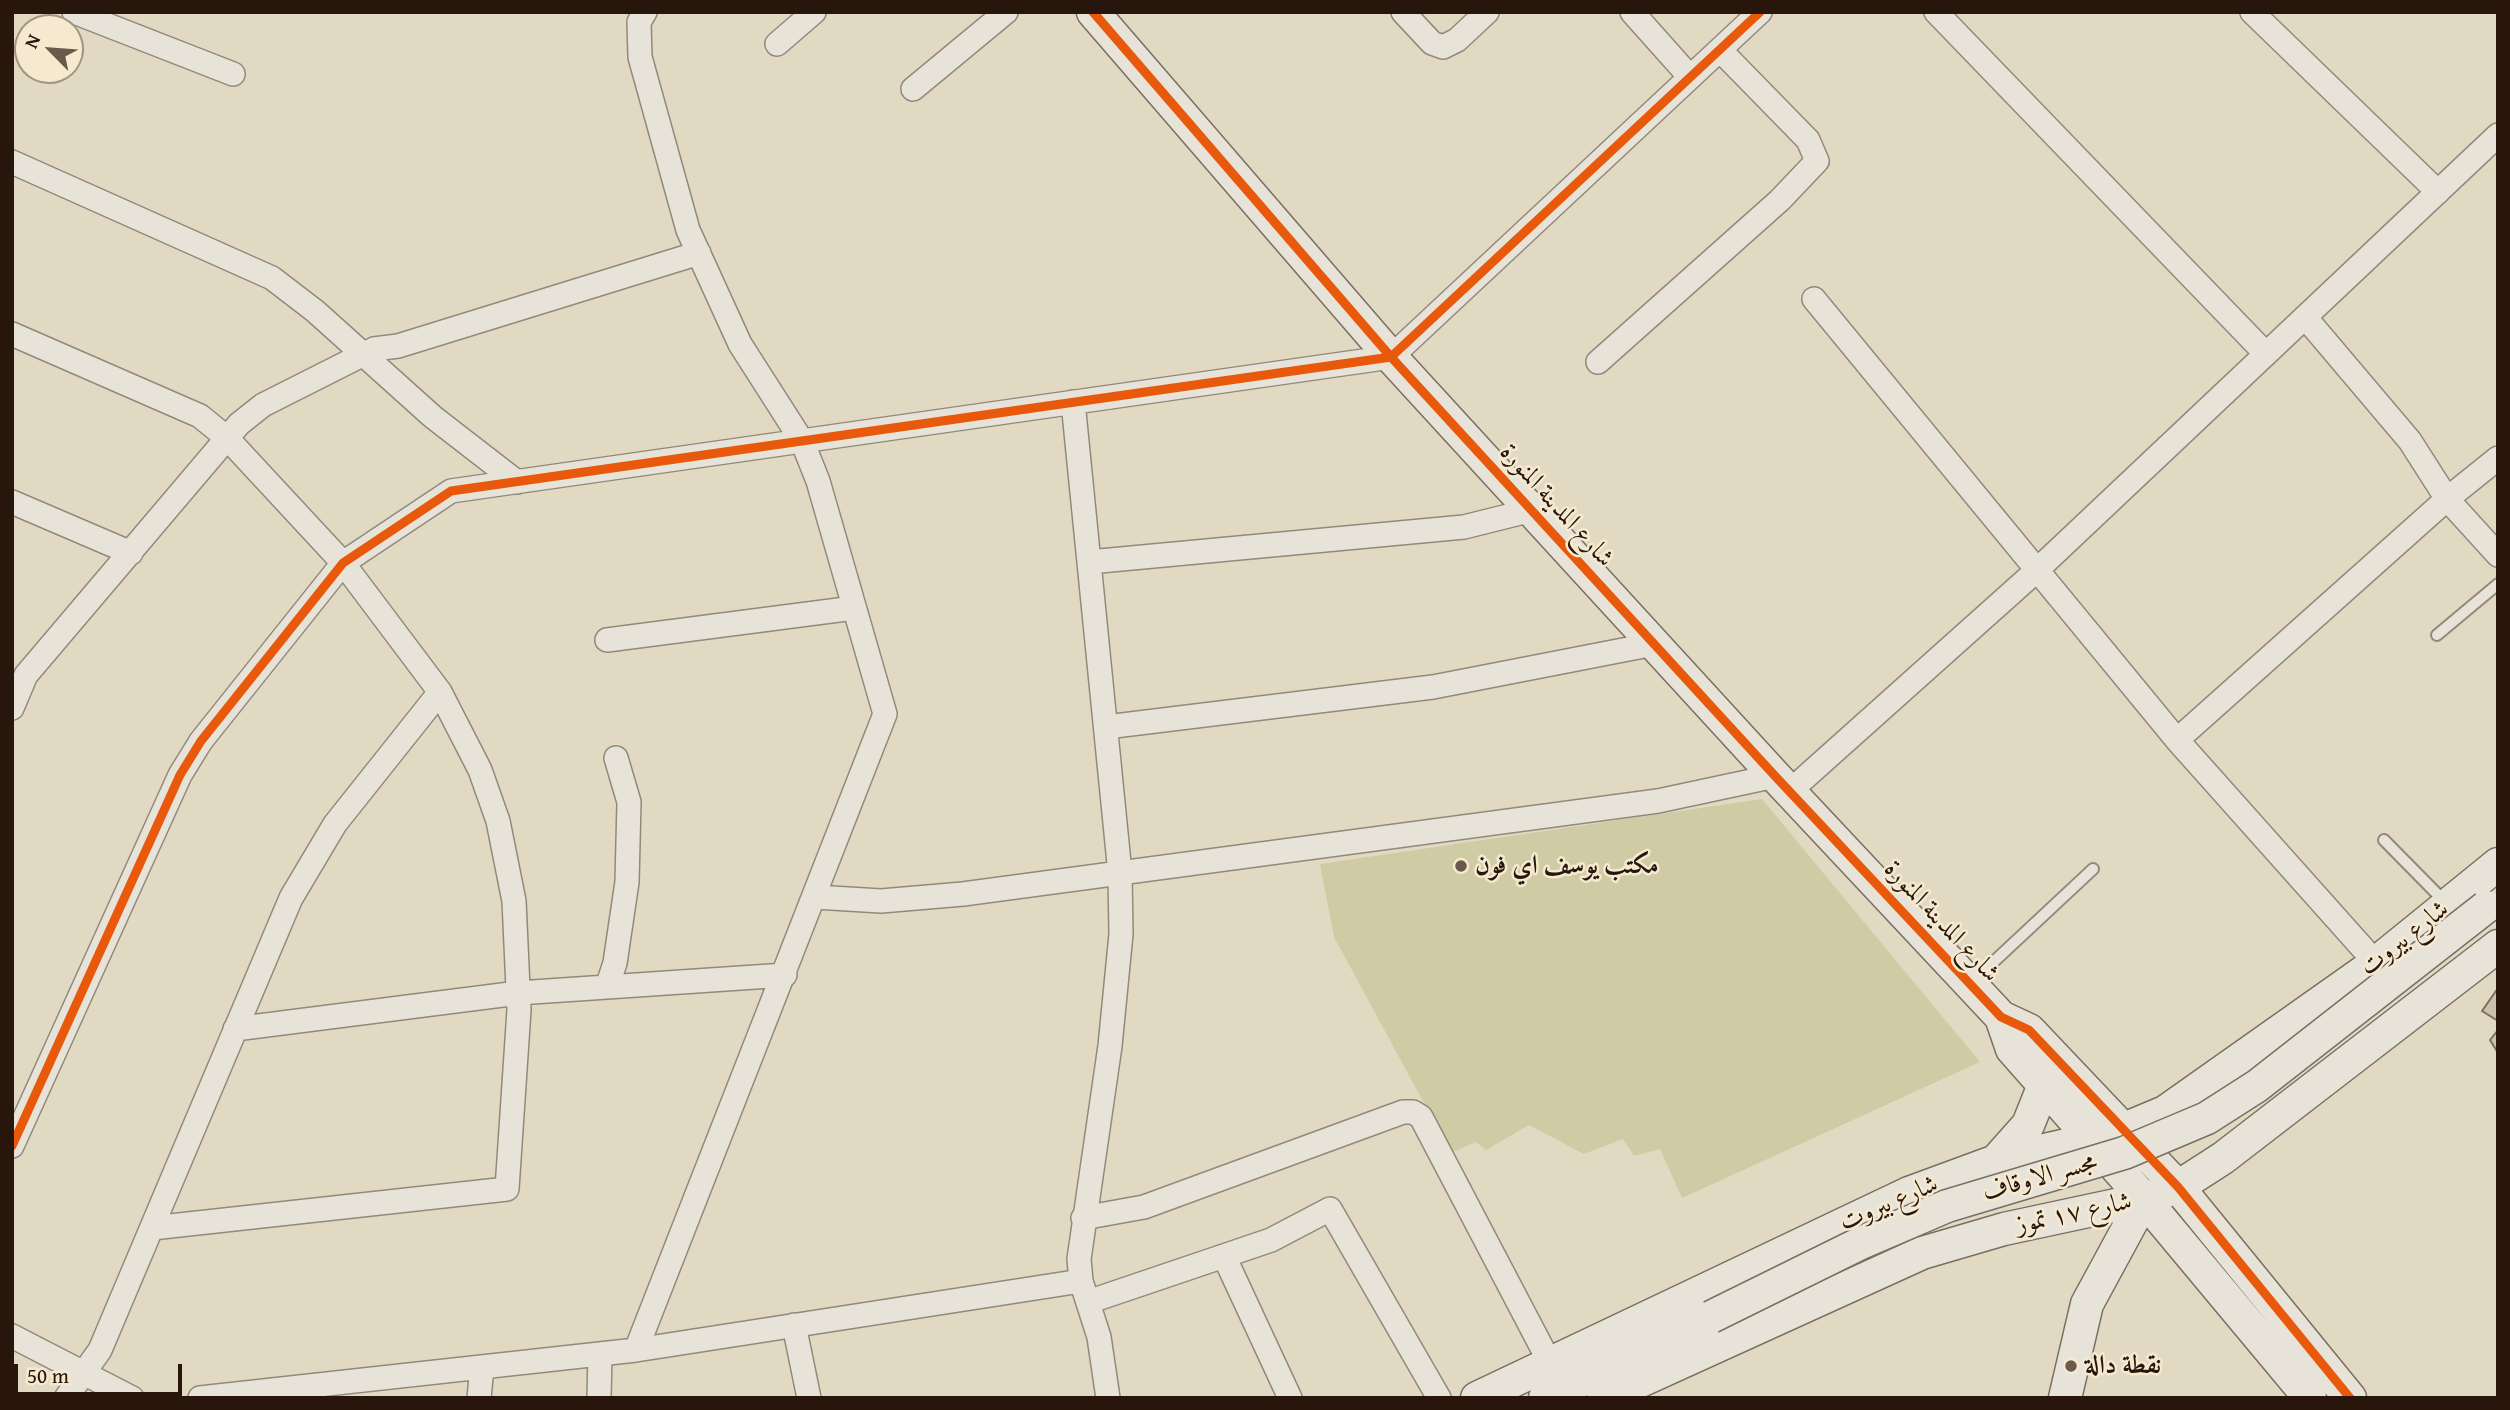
<!DOCTYPE html>
<html>
<head>
<meta charset="utf-8">
<style>
	body { margin:0 }
	#map { position:relative; width:2510px; height:1410px; overflow:hidden; background:#e2d9c3; font-family:"Gentium Book Plus",serif }
	canvas { display:block }
	.frame { position:absolute; inset:0; border:14px solid #28150c; pointer-events:none }
	.north { position:absolute; left:14px; top:14px; width:70px; height:70px; box-sizing:border-box; background:#f5ead0; border:2px solid #a39582; border-radius:50%; rotate:295deg; font-size:19px; font-weight:700; line-height:28px; text-align:center; color:#28150c }
	.north::after { content:''; display:block; margin:auto; width:24px; height:32px; background:#695a4c; clip-path:polygon(50% 0,100% 100%,50% 72%,0 100%) }
	.scale { position:absolute; left:14px; top:1364px; width:168px; height:32px; box-sizing:border-box; border:4px solid #28150c; border-top:0; padding-left:9px; font-size:21px; line-height:24px; white-space:nowrap; color:#28150c; -webkit-text-stroke:5px #f5ead0; paint-order:stroke }
</style>
</head>
<body>
<div id="map">
<canvas width="2510" height="1410"></canvas>
<div class="frame"></div>
<div class="north">N</div>
<div class="scale">50 m</div>
</div>
<script>
const g = document.querySelector('canvas').getContext('2d');
g.lineJoin = 'round';
function fill(path, color) {
  g.fillStyle = color;
  g.fill(path, 'evenodd');
}
function poly(rows) {
  const path = new Path2D();
  for (const r of rows) {
    path.moveTo(r[0], r[1]);
    for (let i = 2; i < r.length; i += 2) path.lineTo(r[i], r[i + 1]);
  }
  return path;
}
function trace(path, color, width, dash) {
  g.strokeStyle = color;
  g.lineWidth = width;
  g.lineCap = dash ? 'butt' : 'round';
  g.setLineDash(dash || []);
  g.stroke(path);
}
function label(font, color, halo, rows, align = 'center') {
  g.font = font + ' "Gentium Book Plus",Amiri,serif';
  g.lineWidth = 5;
  g.setLineDash([]);
  g.textBaseline = 'middle';
  g.strokeStyle = halo;
  g.fillStyle = color;
  for (const [text, x, y, turn = 0] of rows) {
    g.save();
    g.translate(x, y);
    g.rotate((+turn || 0) * Math.PI / 180);
    g.textAlign = isNaN(turn) ? turn : align;
    if (halo) g.strokeText(text, 0, 0);
    g.fillText(text, 0, 0);
    g.restore();
  }
}
fill(poly([
	[1762,799,1980,1062,1682,1198,1660,1149,1634,1156,1623,1139,1584,1154,1529,1125,1486,1150,1476,1142,1451,1153,1334,937,1320,864]
]), '#cfcba4');
const building = poly([
	[2498,988,2498,1021,2482,1011,2498,988],
	[2498,1030,2498,1053,2490,1040,2498,1030]
]);
fill(building, '#cdbfae');
trace(building, '#776f63', 2);
const lane = poly([
	[2437,635,2498,584],
	[2384,840,2446,903],
	[1972,982,2093,869]
]);
const street = poly([
	[74,12,233,74],
	[1403,12,1432,43,1443,47,1457,40,1487,12],
	[1632,12,1690,77],
	[1936,12,2266,354],
	[2252,12,2438,192],
	[777,44,814,12],
	[913,89,1006,12],
	[12,162,272,278,315,311,433,417,517,482],
	[1814,299,2177,740,2376,963],
	[2305,317,2410,441,2447,499,2498,555],
	[12,334,200,416,227,438,343,563,440,692,480,770,498,821,514,901,519,1010,507,1189,152,1228],
	[1598,362,1780,200,1817,161,1808,140,1720,50],
	[1073,402,1120,873,1121,934,1110,1046,1079,1259,1081,1281,1099,1337,1108,1398],
	[12,502,131,553],
	[1089,562,1464,527,1532,510],
	[607,640,854,608],
	[12,708,26,675,239,424,263,405,374,349,398,346,699,253],
	[1106,727,1433,687,1654,644],
	[2177,740,2447,499,2498,458],
	[1790,791,2036,571,2498,135],
	[815,897,881,901,963,894,1658,801,1775,776],
	[607,987,615,963,627,882,629,802,616,758],
	[235,1029,518,993,785,975],
	[12,1146,180,775,201,741,343,563,451,491,1391,357,1760,12],
	[1083,1218,1144,1207,1403,1112,1413,1112,1421,1117,1550,1363],
	[1224,1256,1290,1398],
	[1088,1302,1271,1240,1330,1209,1439,1398],
	[794,1325,809,1398],
	[12,1336,132,1398],
	[636,1350,885,714,818,481,802,441,740,344,688,230,640,57,639,22,645,12],
	[66,1398,100,1350,291,898,335,824,440,692],
	[200,1398,636,1350,1081,1281],
	[479,1398,482,1367],
	[599,1398,600,1354]
]);
const secondary = poly([
	[1093,12,1391,357,1775,776,2001,1017,2029,1030,2178,1187,2350,1398],
	[2001,1017,2012,1049,2144,1199,2310,1398],
	[1996,1161,2028,1125,2044,1085],
	[1477,1398,1909,1193,1996,1161,2110,1135,2165,1112,2376,963,2498,864],
	[1545,1398,1711,1317],
	[1603,1398,1922,1253,2004,1229,2144,1199,2178,1187,2223,1158,2498,946],
	[2065,1398,2087,1304,2144,1199]
]);
trace(lane, '#91897c', 14);
trace(street, '#91897c', 26);
trace(secondary, '#776f63', 35);
trace(lane, '#e8e3d8', 10);
trace(street, '#e8e3d8', 23);
trace(secondary, '#e8e3d8', 32);
const secondaryBridge = poly([
	[1711,1317,1863,1242,1947,1206,2124,1153,2207,1118,2257,1086,2486,907]
]);
trace(secondaryBridge, '#776f63', 35, []);
trace(secondaryBridge, '#e8e3d8', 32);
trace(poly([
	[1093,12,1391,357,1775,776,2001,1017,2029,1030,2178,1187,2350,1398],
	[12,1146,180,775,201,741,343,563,451,491,1391,357,1760,12]
]), '#e8590c', 9);
for (const [x, y, r, color] of [
	[1461,866,7,"#695a4c"],
	[2071,1366,7,"#695a4c"]
]) {
  const dot = new Path2D();
  dot.arc(x, y, r, 0, 2 * Math.PI);
  g.fillStyle = color;
  g.fill(dot);
  trace(dot, '#f5ead0', 2.5);
}
label('26px', '#28150c', '#f5ead0', [
	["شارع المدينة المنورة",1556,506,48],
	["شارع المدينة المنورة",1941,922,47],
	["شارع بيروت",2405,939,-38],
	["مجسر الاوقاف",2040,1178,-16],
	["شارع بيروت",1889,1204,-23],
	["شارع ١٧ تموز",2074,1214,-12]
]);
label('bold 26px', '#28150c', '#f5ead0', [
	["مكتب يوسف اي فون",1475,866],
	["نقطة دالة",2085,1366]
], 'left');
</script>
</body>
</html>
